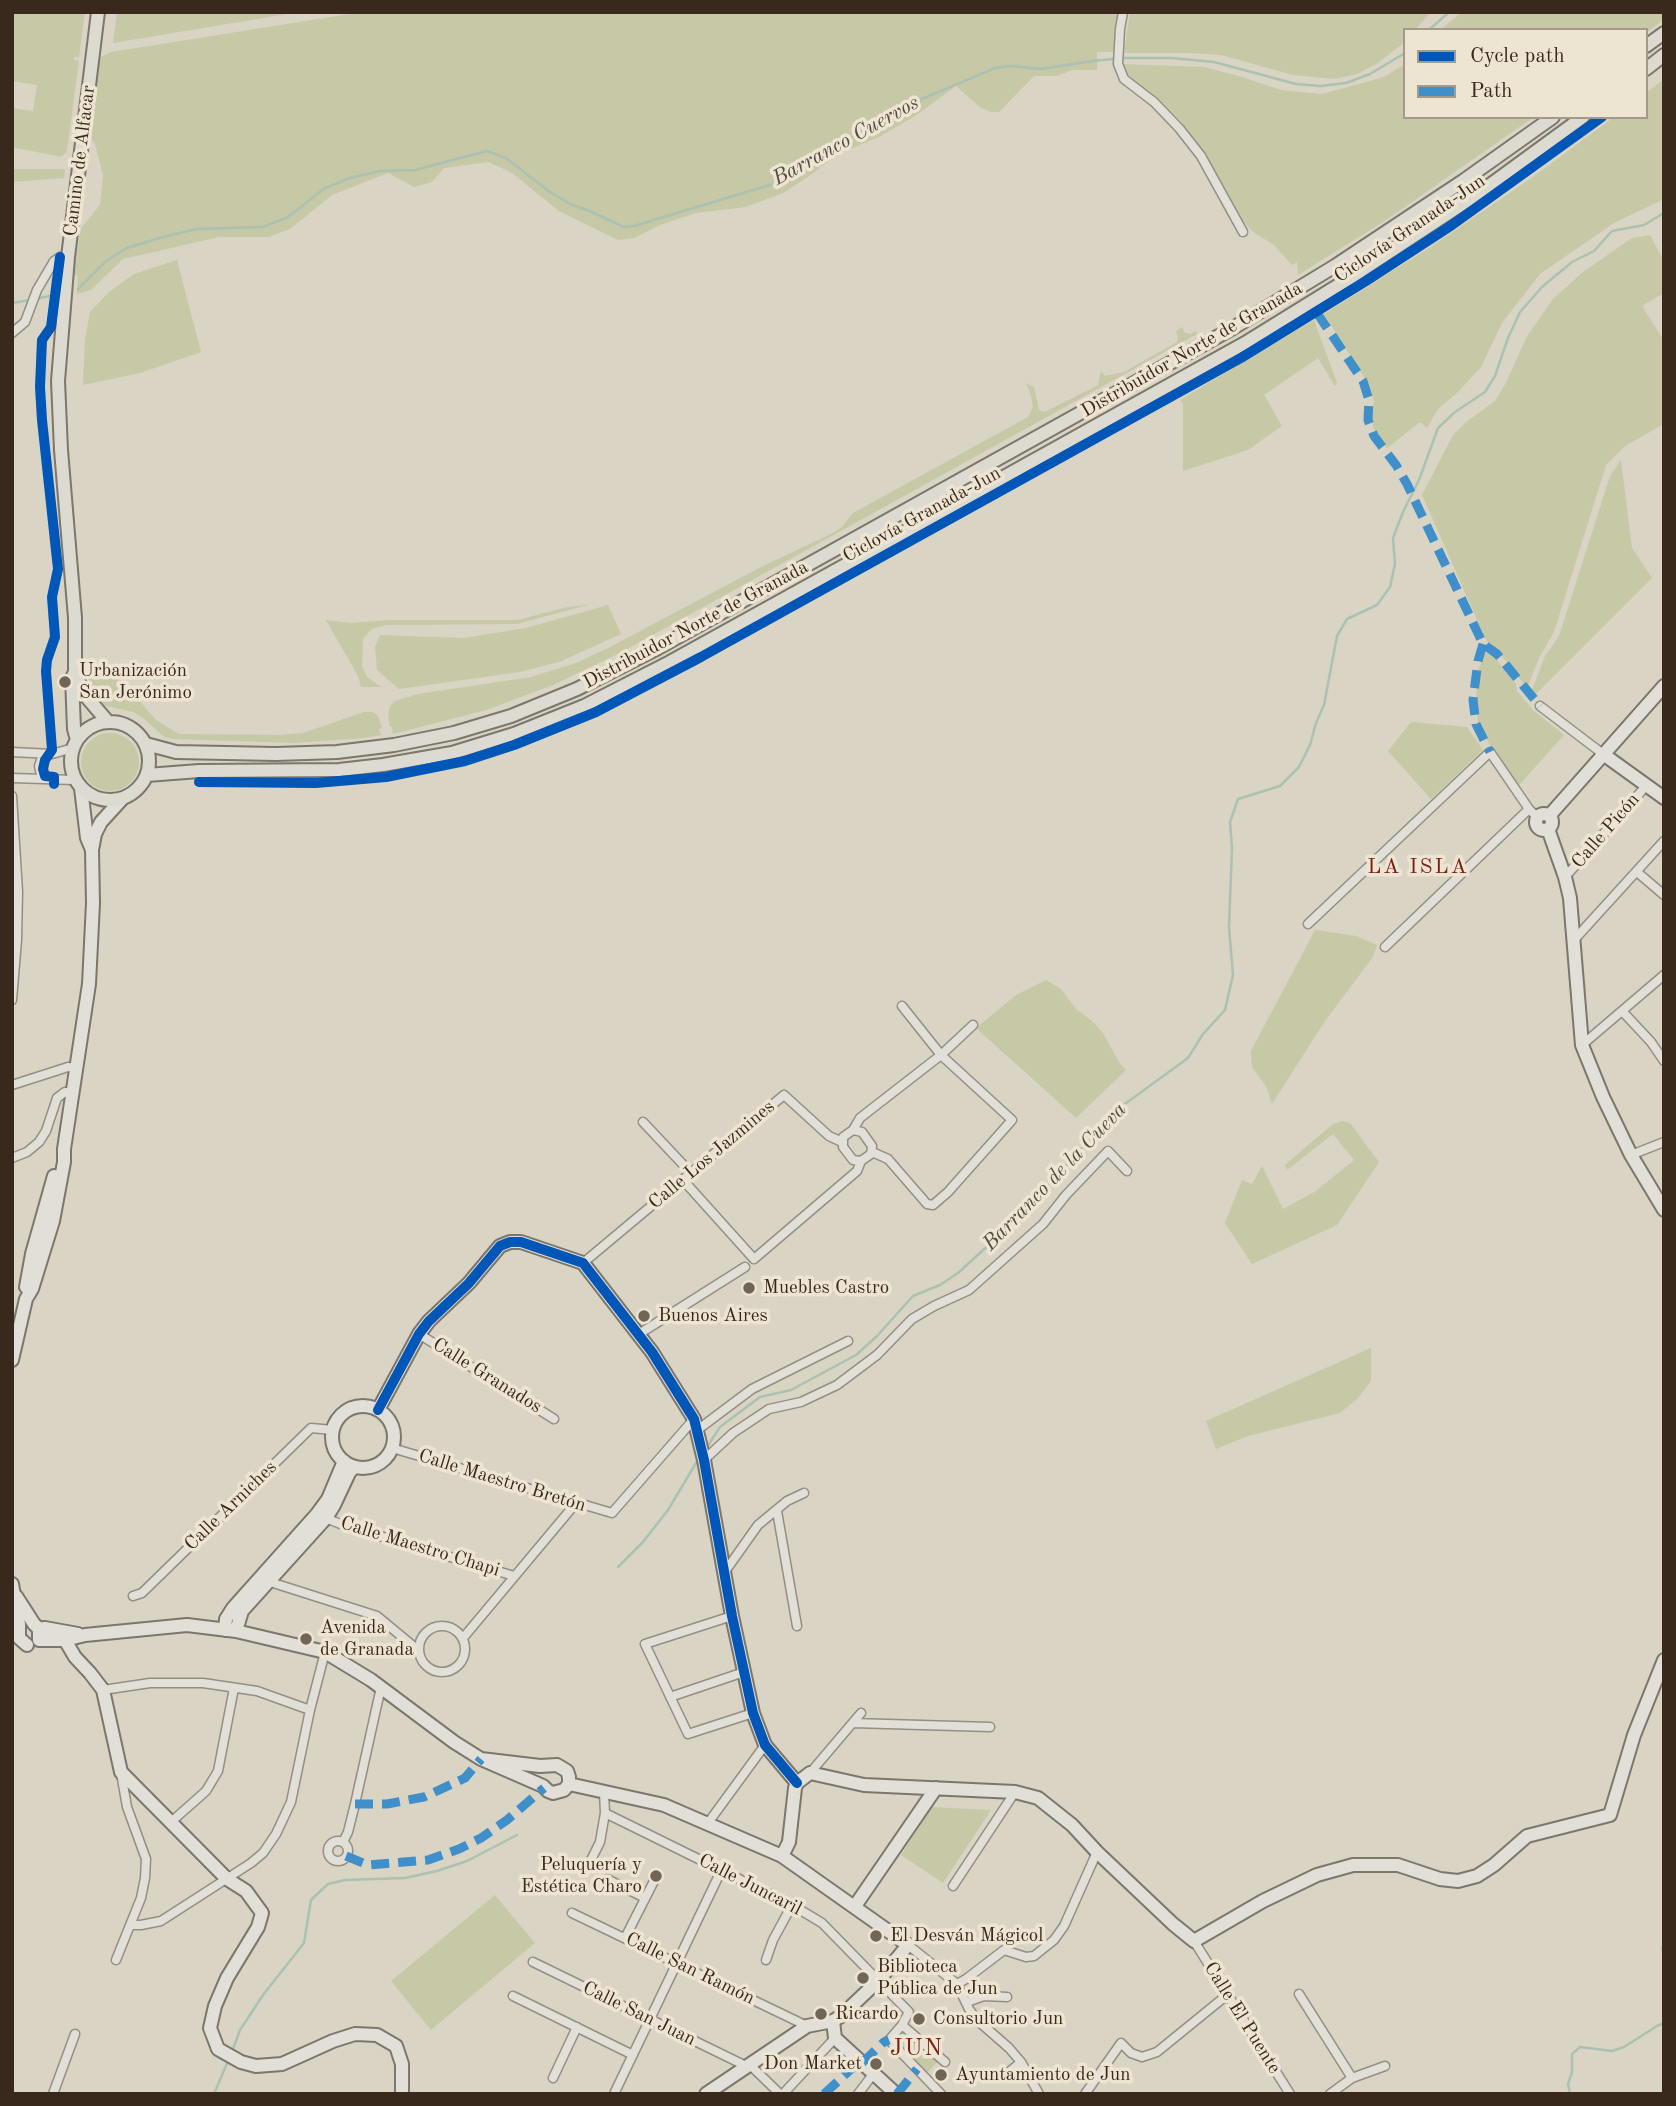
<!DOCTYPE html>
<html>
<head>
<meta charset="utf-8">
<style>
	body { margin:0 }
	#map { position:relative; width:1676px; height:2106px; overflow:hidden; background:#dad4c4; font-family:"Old Standard TT",serif }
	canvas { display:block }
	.frame { position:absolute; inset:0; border:14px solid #39291c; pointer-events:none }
	.legend { position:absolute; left:1403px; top:28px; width:245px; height:91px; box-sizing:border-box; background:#ede5d2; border:2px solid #a59a89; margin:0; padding:9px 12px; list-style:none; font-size:21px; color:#39291c }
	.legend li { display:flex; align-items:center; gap:14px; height:35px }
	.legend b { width:35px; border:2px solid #a59a89 }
</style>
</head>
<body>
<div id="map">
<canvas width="1676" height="2106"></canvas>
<div class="frame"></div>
<ul class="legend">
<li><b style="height:9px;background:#0057b8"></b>Cycle path</li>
<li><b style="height:9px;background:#3e8fca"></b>Path</li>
</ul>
</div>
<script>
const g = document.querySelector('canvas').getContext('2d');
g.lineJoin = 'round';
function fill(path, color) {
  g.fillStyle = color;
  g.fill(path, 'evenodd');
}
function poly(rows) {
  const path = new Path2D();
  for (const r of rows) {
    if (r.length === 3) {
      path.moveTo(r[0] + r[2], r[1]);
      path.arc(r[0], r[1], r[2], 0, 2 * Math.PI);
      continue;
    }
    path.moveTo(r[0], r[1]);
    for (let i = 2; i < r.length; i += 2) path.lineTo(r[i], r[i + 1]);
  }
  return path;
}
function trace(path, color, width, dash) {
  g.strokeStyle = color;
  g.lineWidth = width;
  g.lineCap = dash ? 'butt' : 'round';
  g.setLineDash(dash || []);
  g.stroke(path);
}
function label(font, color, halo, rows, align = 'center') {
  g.font = font + ' "Old Standard TT",serif';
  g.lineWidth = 7;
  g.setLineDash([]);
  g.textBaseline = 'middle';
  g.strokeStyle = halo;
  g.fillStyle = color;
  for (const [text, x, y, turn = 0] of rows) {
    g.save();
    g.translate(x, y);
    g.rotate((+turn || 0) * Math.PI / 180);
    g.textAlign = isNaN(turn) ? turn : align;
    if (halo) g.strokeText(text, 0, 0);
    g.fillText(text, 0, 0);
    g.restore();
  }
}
fill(poly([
	[12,12,85,12,79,57,74,57,74,60,79,61,67,151,61,157,12,147,12,108,33,111,37,85,12,81],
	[117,12,299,12,113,43],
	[362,12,1118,12,1119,14,1113,52,1097,52,1097,70,1072,70,1057,76,1034,76,999,112,991,112,981,108,956,86,915,116,879,137,838,154,812,174,783,193,746,207,696,213,660,225,634,238,618,240,559,211,512,173,489,162,444,168,432,182,414,187,388,173,332,195,290,229,268,237,219,237,123,259,91,290,77,294,78,275,73,276,81,228,100,205,103,175,95,144,90,137,99,58,111,52],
	[1130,12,1433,12,1427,16,1415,30,1405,30,1405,42,1378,63,1357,74,1334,79,1293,75,1221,55,1192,53,1124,53],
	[1462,12,1664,12,1664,19,1646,33,1646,30,1440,30],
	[1121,64,1204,67,1242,77,1281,90,1322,94,1384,77,1405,64,1405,117,1534,117,1383,222,1298,275,1297,262,1292,265,1274,245,1253,232,1239,217,1201,151,1182,122,1160,100,1133,82],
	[1664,79,1664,199,1614,223,1540,274,1502,323,1481,367,1458,392,1438,409,1427,428,1420,422,1387,448,1375,433,1372,422,1374,401,1369,385,1324,314,1432,246,1533,177,1614,117,1646,117,1646,93],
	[12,169,62,169,65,170,64,178,12,182],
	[1650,235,1664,261,1664,293,1642,306,1664,341,1664,424,1625,446,1606,465,1554,632,1539,658,1527,688,1499,652,1486,640,1422,495,1453,435,1466,422,1495,401,1506,383,1526,338,1553,299,1583,272,1632,238],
	[177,260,201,352,140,373,83,385,85,339,90,312,109,292,134,274],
	[1314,320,1337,383,1335,386,1318,358,1264,395,1282,426,1248,450,1183,471,1183,404,1180,400],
	[1182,327,1185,333,1190,334,1196,331,1197,334,622,652,553,685,486,710,393,734,392,727,390,727,388,715,390,706,395,701,418,694,531,677,576,663,608,648,759,568,833,533,842,527,853,513,1028,417,1033,407,1031,395,1026,383,1034,387,1039,410,1045,412,1098,385,1101,371,1105,376,1124,372,1177,342,1178,338,1176,331],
	[1621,460,1632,548,1652,578,1536,694,1532,690,1545,656,1559,636,1610,476],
	[591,604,517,624,385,625,372,629,363,638,362,666,367,677,381,687,361,687,358,676,326,620,350,623,388,620,518,620,563,608],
	[608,605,621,634,559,662,520,672,399,689,377,670,375,647,380,635,464,638,526,628],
	[1488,651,1492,654,1516,684,1517,691,1534,711,1564,735,1519,785,1488,742,1478,724,1476,699,1479,668,1484,654],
	[88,667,100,668,120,679,156,720,179,734,280,735,303,733,364,712,373,712,378,716,382,728,379,729,381,735,363,738,295,743,172,739,163,736,143,718,133,712,106,706,99,700,92,693,88,680],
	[1411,722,1467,727,1483,750,1431,799,1388,751],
	[110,762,29],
	[1315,930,1356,936,1377,945,1373,957,1325,1021,1272,1104,1266,1086,1252,1067,1251,1051],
	[1046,980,1061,989,1076,1009,1092,1021,1103,1033,1119,1062,1126,1070,1076,1118,976,1028,1016,995],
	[1342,1121,1350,1123,1379,1162,1337,1225,1252,1264,1225,1223,1242,1180,1252,1184,1262,1166,1283,1209,1316,1191,1354,1160,1333,1134,1287,1170,1285,1165,1333,1124],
	[1371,1348,1371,1381,1358,1398,1340,1413,1248,1436,1216,1449,1206,1421],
	[931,1807,991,1810,943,1883,901,1855],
	[495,1895,535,1943,431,2030,391,1981],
	[903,2028,938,2061,927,2073,891,2041]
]), '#c6c8a6');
trace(poly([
	[1429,30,1449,12],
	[78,289,106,261,127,248,163,237,197,229,263,227,288,217,325,188,350,178,379,171,415,170,487,151,506,158,550,192,570,204,592,212,624,227,634,226,773,184,792,174,861,132,900,113,922,99,995,68,1010,66,1041,69,1092,61,1124,58,1171,58,1214,62,1296,84,1320,86,1346,83,1370,74,1405,53],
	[36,299,49,296],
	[12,303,30,300],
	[707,1447,720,1427,760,1397,791,1390,856,1355,877,1336,913,1296,940,1285,958,1273,1026,1211,1075,1155,1098,1133,1118,1109,1188,1058,1203,1034,1225,1010,1233,975,1229,927,1232,848,1230,822,1238,799,1280,786,1299,767,1310,745,1316,723,1324,705,1337,636,1347,619,1377,605,1390,587,1395,564,1393,538,1403,512,1419,480,1438,428,1455,412,1485,392,1495,376,1508,338,1520,312,1542,287,1572,262,1594,251,1612,231,1644,225,1664,213],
	[618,1567,643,1542,668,1510,699,1458],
	[1664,1947,1662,1948,1664,1956],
	[232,2052,240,2030,263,1995,304,1943,311,1900,328,1884,345,1880,405,1878,437,1871,467,1861,517,1835],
	[214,2094,228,2061],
	[1570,2094,1568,2084,1572,2072,1572,2054,1580,2047,1612,2051,1624,2047,1657,2026,1664,2023]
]), '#abc2b2', 2.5);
const street = poly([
	[1123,12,1120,29,1118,64,1124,79,1154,102,1179,128,1201,156,1243,232],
	[12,333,25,322,37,290,54,261,60,257,68,257],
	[1540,706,1603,754],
	[12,752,52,754,73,748],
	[12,778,75,780],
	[42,779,39,766,43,754],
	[12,796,18,892,17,940,12,1000],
	[1637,872,1664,895],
	[1565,877,1646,786],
	[1308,924,1490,752,1529,809,1537,817],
	[1574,940,1664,841],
	[1385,947,1529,809],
	[1623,1012,1651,1042,1664,1061],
	[1582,1045,1664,975],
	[12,1085,68,1067,77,1068],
	[643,1122,691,1173],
	[853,1130,860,1118,941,1055,973,1025],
	[853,1130,862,1132,872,1146,871,1154,861,1161,853,1160,843,1147,843,1137,853,1130],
	[872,1152,888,1159,927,1204,933,1205,948,1192,1012,1120,941,1055,902,1006],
	[1631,1155,1664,1142],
	[12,1158,27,1152,39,1142,46,1131,57,1098,65,1092,73,1093],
	[683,1180,754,1259,857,1171,861,1161],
	[583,1263,784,1095,829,1136,842,1142],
	[419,1334,554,1419],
	[639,1334,745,1267],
	[696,1431,752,1389,848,1341],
	[392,1448,612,1513,694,1419],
	[704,1460,733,1433,769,1409,801,1402,837,1385,877,1355,912,1319,934,1306,969,1290,1043,1224,1066,1195,1108,1151,1127,1171],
	[777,1511,797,1626],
	[323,1517,343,1525,514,1576],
	[724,1573,758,1525,787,1501,804,1493],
	[267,1581,377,1616,418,1650],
	[133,1596,142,1593,311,1428,333,1430],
	[732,1616,645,1644,688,1734,753,1713],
	[442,1649,23],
	[463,1638,576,1503],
	[103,1690,150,1683,203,1683,257,1691,310,1710],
	[670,1697,744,1672],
	[853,1723,990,1727],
	[810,1773,861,1713],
	[605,1813,792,1905,822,1923,909,2012,902,2025,889,2040,941,2094],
	[171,1822,206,1791,218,1771,234,1688],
	[708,1823,765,1745],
	[338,1851,10],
	[343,1842,348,1832,355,1804,381,1687],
	[591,1860,600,1842,605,1813,604,1792],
	[607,1879,645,1898],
	[953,1886,1015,1792],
	[572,1913,807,2026],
	[131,1925,141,1925,161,1921,251,1863,263,1853,276,1834,291,1802,310,1710,325,1652],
	[625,1938,655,1879],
	[1194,1941,1290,2094],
	[908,1945,957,1984,969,2009,977,2020,1009,2048,1021,2062,1039,2094],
	[116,1960,141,1898,145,1878,146,1859,127,1807,121,1773],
	[766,1960,773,1940,792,1905],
	[533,1962,746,2066],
	[957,1984,966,1979,1004,1950,1026,1957,1034,1956,1054,1940,1064,1926,1097,1852],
	[1299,1994,1352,2078],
	[513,1996,633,2055],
	[967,2002,984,1996,1007,1997],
	[902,2025,945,2062],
	[749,2064,780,2094],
	[1008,2073,1021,2062],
	[553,2078,577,2027],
	[53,2094,75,2034],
	[614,2094,721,1871],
	[783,2094,835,2038],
	[858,2094,874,2073],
	[1085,2094,1121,2043,1131,2053,1142,2057,1157,2052,1227,1995],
	[1330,2094,1352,2078,1385,2066]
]);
const secondary = poly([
	[1603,754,1664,798],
	[81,788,87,838,92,850],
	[1544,822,8],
	[1549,816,1664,686],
	[1548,829,1565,877,1570,898,1582,1045,1603,1097,1631,1155,1664,1210],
	[26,1287,32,1254,54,1176],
	[12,1360,26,1299,32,1289,53,1221,64,1162,64,1149,89,984,93,903,92,850,95,834,101,822,122,799],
	[363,1437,31],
	[378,1410,419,1334,429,1321,469,1283,500,1246,510,1242,521,1242,583,1263,652,1352,694,1419,704,1460,732,1616,753,1713,765,1745,797,1783],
	[12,1584,19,1624,19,1638,27,1645],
	[16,1596,34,1624,39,1629,39,1640],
	[39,1629,45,1628,78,1634],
	[225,1630,226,1619,233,1608,317,1514,328,1499,344,1461],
	[236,1631,242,1611,326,1518,334,1505,349,1473,354,1467],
	[39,1640,65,1640,85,1635,187,1625,236,1631,325,1652,371,1680,454,1742,481,1759,543,1786,548,1791,553,1793,564,1790,569,1784,569,1777,567,1771,557,1765,540,1766,481,1759],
	[65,1640,75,1657,90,1673,103,1690,121,1772,227,1879,246,1891,262,1913,258,1927,227,1978,215,2006,210,2028,218,2049,241,2062,256,2066,282,2064,333,2041,355,2034,377,2035,396,2046,402,2064,402,2094],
	[569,1784,664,1805,782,1856,908,1945,879,1980,841,2016,833,2021,807,2026,706,2094],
	[782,1856,789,1842,795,1788,797,1783,810,1773,864,1785,1015,1792,1038,1798,1072,1825,1097,1852,1173,1924,1194,1941,1263,1901,1317,1875,1353,1865,1398,1865,1440,1879,1458,1881,1477,1876,1494,1865,1527,1836,1610,1815,1634,1735,1664,1660],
	[855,1906,936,1788],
	[833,2021,835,2038,896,2094]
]);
const primary = poly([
	[1646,46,1664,33],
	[1646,69,1664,55],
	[75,672,84,694,108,722],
	[110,761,39],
	[77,740,74,729,72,678,75,672,75,618,61,450,58,381,68,257,98,12],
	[146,744,176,752,276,754,337,752,394,745,454,733,511,716,577,689,658,648,1233,328,1335,266,1463,181,1553,117],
	[147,775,199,771,339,770,383,765,452,753,514,734,584,706,670,662,849,563,1245,343,1350,278,1479,193,1583,117]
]);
trace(street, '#948e83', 11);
trace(secondary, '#7c766d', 16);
trace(primary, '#7c766d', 16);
trace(street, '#e2dfd8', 8);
trace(secondary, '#e2dfd8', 12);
trace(primary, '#dddad1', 12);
trace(poly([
	[1317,313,1363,381,1369,400,1368,420,1374,436,1396,465,1407,484,1483,644,1497,654,1540,706],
	[1483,644,1478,661,1473,700,1476,724,1490,752],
	[355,1804,387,1804,424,1797,465,1778,481,1759],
	[346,1856,368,1865,428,1860,459,1849,481,1838,507,1820,544,1788],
	[862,2063,884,2042,889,2040],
	[824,2094,860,2061],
	[897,2094,917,2069]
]), '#3e8fca', 9, [18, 9]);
trace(poly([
	[199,782,316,783,386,777,465,761,514,745,596,712,701,657,1241,358,1366,281,1452,225,1602,117],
	[54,784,54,777,45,776,43,769,45,760,52,750,46,671,47,660,55,637,52,597,58,569,42,420,40,387,42,340,51,327,60,257],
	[378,1410,419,1334,429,1321,469,1283,500,1246,510,1242,521,1242,583,1263,652,1352,694,1419,704,1460,732,1616,753,1713,765,1745,797,1783]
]), '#0057b8', 10);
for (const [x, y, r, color] of [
	[65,682,7,"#716557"],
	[749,1288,7,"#716557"],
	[644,1316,7,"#716557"],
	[306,1639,7,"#716557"],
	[656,1876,7,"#716557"],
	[876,1936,7,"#716557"],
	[863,1978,7,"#716557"],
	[821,2014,7,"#716557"],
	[919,2019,7,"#716557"],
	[876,2064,7,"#716557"],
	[941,2075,7,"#716557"]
]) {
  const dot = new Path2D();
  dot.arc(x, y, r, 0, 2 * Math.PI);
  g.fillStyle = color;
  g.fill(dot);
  trace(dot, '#ede5d2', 2.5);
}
label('19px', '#39291c', '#ede5d2', [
	["Camino de Alfacar",80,161,-83],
	["Ciclovía Granada-Jun",1410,229,-34],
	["Distribuidor Norte de Granada",1192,350,-30],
	["Ciclovía Granada-Jun",922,515,-29],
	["Distribuidor Norte de Granada",696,625,-28],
	["Calle Picón",1606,831,-49],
	["Calle Los Jazmines",712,1155,-40],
	["Calle Granados",487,1376,32],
	["Calle Maestro Bretón",502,1481,17],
	["Calle Arniches",231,1506,-44],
	["Calle Maestro Chapi",420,1547,17],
	["Calle Juncaril",750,1885,27],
	["Calle San Ramón",690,1969,26],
	["Calle San Juan",639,2014,26],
	["Calle El Puente",1242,2018,58]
]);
label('19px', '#39291c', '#ede5d2', [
	["Urbanización",79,671],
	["San Jerónimo",79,693],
	["Muebles Castro",763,1288],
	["Buenos Aires",658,1316],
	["Avenida",320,1628],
	["de Granada",320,1650],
	["Peluquería y",642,1865,"right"],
	["Estética Charo",642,1887,"right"],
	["El Desván Mágicol",890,1936],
	["Biblioteca",877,1967],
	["Pública de Jun",877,1989],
	["Ricardo",835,2014],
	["Consultorio Jun",933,2019],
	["Don Market",862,2064,"right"],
	["Ayuntamiento de Jun",955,2075]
], 'left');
label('italic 21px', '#504d40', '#ede5d2', [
	["Barranco Cuervos",846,141,-29],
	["Barranco de la Cueva",1055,1177,-46]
]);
g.letterSpacing = '2px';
label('21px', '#7a1f14', '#ede5d2', [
	["LA ISLA",1418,867]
]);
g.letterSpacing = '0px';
g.letterSpacing = '2px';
label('23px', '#7a1f14', '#ede5d2', [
	["JUN",917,2049]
]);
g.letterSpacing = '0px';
</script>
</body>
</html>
